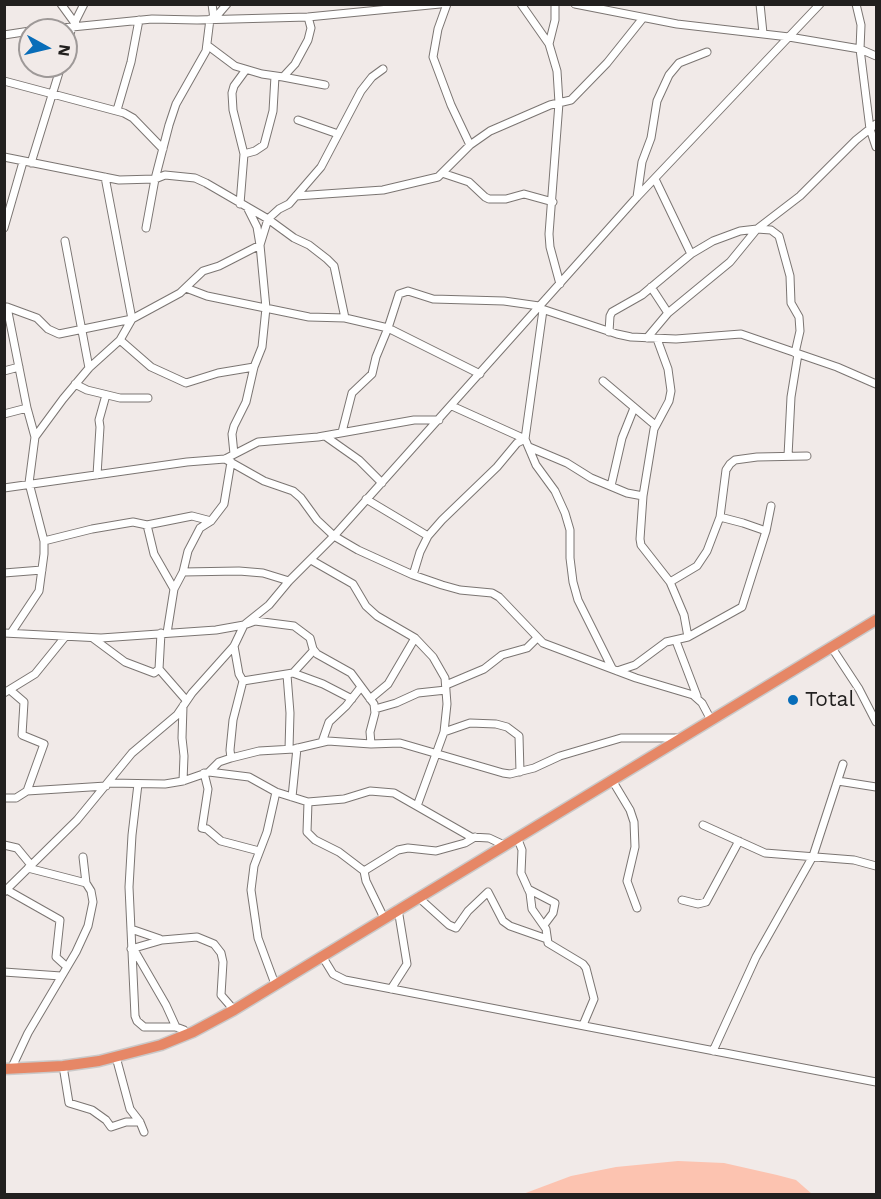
<!DOCTYPE html>
<html>
<head>
<meta charset="utf-8">
<style>
	body { margin:0 }
	#map { position:relative; width:881px; height:1199px; overflow:hidden; background:#f1eae8; font-family:"Work Sans",sans-serif }
	canvas { display:block }
	.frame { position:absolute; inset:0; border:6px solid #22201f; pointer-events:none }
	.north { position:absolute; left:18px; top:18px; width:60px; height:60px; box-sizing:border-box; background:#f1eae8; border:2px solid #9e9998; border-radius:50%; rotate:98deg; font-size:16px; font-weight:700; line-height:24px; text-align:center; color:#22201f }
	.north::after { content:''; display:block; margin:auto; width:21px; height:27px; background:#086db9; clip-path:polygon(50% 0,100% 100%,50% 72%,0 100%) }
</style>
</head>
<body>
<div id="map">
<canvas width="881" height="1199"></canvas>
<div class="frame"></div>
<div class="north">N</div>
</div>
<script>
const g = document.querySelector('canvas').getContext('2d');
g.lineJoin = 'round';
function fill(path, color) {
  g.fillStyle = color;
  g.fill(path, 'evenodd');
}
function poly(rows) {
  const path = new Path2D();
  for (const r of rows) {
    path.moveTo(r[0], r[1]);
    for (let i = 2; i < r.length; i += 2) path.lineTo(r[i], r[i + 1]);
  }
  return path;
}
function trace(path, color, width, dash) {
  g.strokeStyle = color;
  g.lineWidth = width;
  g.lineCap = dash ? 'butt' : 'round';
  g.setLineDash(dash || []);
  g.stroke(path);
}
function label(font, color, halo, rows, align = 'center') {
  g.font = font + ' "Work Sans",sans-serif';
  g.lineWidth = 4.5;
  g.setLineDash([]);
  g.textBaseline = 'middle';
  g.strokeStyle = halo;
  g.fillStyle = color;
  for (const [text, x, y, turn = 0] of rows) {
    g.save();
    g.translate(x, y);
    g.rotate((+turn || 0) * Math.PI / 180);
    g.textAlign = isNaN(turn) ? turn : align;
    if (halo) g.strokeText(text, 0, 0);
    g.fillText(text, 0, 0);
    g.restore();
  }
}
fill(poly([
	[678,1161,724,1163,777,1175,796,1180,812,1194,523,1194,571,1176,616,1167]
]), '#fcc3b0');
const minor = poly([
	[61,4,77,26],
	[212,4,214,19],
	[447,4,438,29,433,57,451,105,470,145],
	[521,4,549,44,557,71,559,103,549,234,550,247,560,284],
	[575,4,677,24,789,37,860,49,876,56],
	[760,4,763,33],
	[856,4,861,25,860,49,870,129,876,147],
	[214,19,227,4],
	[75,22,84,4],
	[42,30,152,19,197,20,308,17,440,4],
	[4,35,30,31],
	[549,44,555,20,555,4],
	[207,45,235,66,262,74,283,77,295,64,308,40,311,28,308,17],
	[66,48,72,27],
	[283,77,325,85],
	[4,81,124,113,133,118,163,149],
	[117,110,131,62,139,20],
	[298,120,338,134],
	[244,154,255,151,264,145,273,111,275,76],
	[4,157,119,180,155,179,165,175,195,178,206,183,268,219,294,238,309,245,327,259,334,266,345,318],
	[31,163,61,66],
	[442,173,469,182,485,197,489,199,506,199,524,194,553,202],
	[655,179,691,254],
	[296,196,383,190,438,177,470,145,490,131,550,105,571,100,607,63,643,18],
	[637,197,642,162,651,138,657,101,669,75,679,63,707,52],
	[240,204,244,154,233,110,232,93,234,86,245,71],
	[4,228,23,162],
	[146,228,155,179,169,125,176,104,206,51,210,19],
	[65,241,89,368],
	[651,287,668,313],
	[186,288,207,296,309,317,345,318,388,328,480,374],
	[7,307,27,408,35,437,29,483,44,541,44,554,39,591,11,633],
	[7,307,37,318,48,329,59,334,132,319,180,293,203,271,219,266,260,245,257,227,247,207],
	[542,309,617,334,631,337,676,339,741,334,837,367,876,384],
	[543,310,525,439,536,465,555,491,565,513,570,530,570,558,573,582,578,600,612,668],
	[609,332,610,316,612,312,642,295,691,254,713,241,740,231,757,229,771,230,779,236,790,276,791,303,799,317,800,331,795,353],
	[647,338,668,313,730,262,757,229,800,196,856,140,876,124],
	[657,339,668,369,671,391,669,401,654,429,643,496,640,539,641,545,670,582,684,615,688,637],
	[120,340,151,367,186,383,218,373,254,367],
	[4,371,19,367],
	[603,381,655,425],
	[75,384,87,390,120,398,148,398],
	[452,406,525,439],
	[4,414,27,408],
	[342,432,352,393,372,374,376,357,388,328,399,294,408,291,433,299,504,301,539,306],
	[325,436,359,460,382,483],
	[35,437,63,399,89,368,120,340,132,319,105,177],
	[529,447,567,463,591,478,627,493,643,496],
	[234,454,232,434,234,426,246,402,254,367,262,347,266,308,260,245,268,219,279,209,289,204,321,167,361,91,372,77,383,69],
	[788,456,791,397,798,354],
	[225,459,264,481,293,491,301,498,317,520,334,536,358,550,413,575,442,585,460,590,492,593,499,597,543,643,636,678,693,695,702,703,711,720],
	[97,475,100,427,99,420,106,395],
	[611,486,622,438,634,408],
	[4,488,187,462,225,459,258,442,318,437,414,420,439,420],
	[366,499,428,536],
	[720,517,743,523,766,531],
	[147,525,154,554,174,589],
	[44,541,92,529,133,522,147,525,192,516,211,521],
	[311,560,353,584,366,606,377,616,415,638,433,657,445,678,447,704,444,732,417,806],
	[183,572,239,571,263,573,289,581],
	[4,573,42,570],
	[413,575,420,552,428,536,442,520,497,467,517,443,525,439],
	[670,582,697,566,707,551,720,517,726,470,730,464,735,460,757,457,807,456],
	[4,633,101,638,216,630,244,625,269,605,289,581,334,536,637,197,820,4],
	[161,633,159,669,186,700],
	[167,633,174,589,183,572,188,551,200,528,211,521,224,504,231,462],
	[94,639,125,662,154,673,159,669],
	[676,641,697,696],
	[234,646,239,674,243,681],
	[832,648,859,689,876,722],
	[617,671,635,665,666,642,688,637,742,607,766,531,771,506],
	[293,673,314,650],
	[287,675,290,713,289,749],
	[446,685,484,669,502,655,527,648,537,638],
	[10,690,24,702,22,735,44,744,27,791],
	[4,693,35,674,65,637],
	[370,699,388,684,415,638],
	[375,709,396,703,418,693,446,690],
	[444,732,470,723,496,724,507,727,519,736,520,772],
	[322,742,329,722,346,706,361,687],
	[231,758,230,750,233,720,243,681,293,673,323,684,352,699],
	[209,772,219,762,231,758,259,751,294,749,328,741,371,744,400,743,503,773,510,774,534,768,560,756,621,738,680,738],
	[204,773,208,789,202,828,207,829,221,841,259,851],
	[612,780,630,810,634,822,635,847,627,881,637,908],
	[183,781,184,756,182,738,183,706],
	[838,781,876,787],
	[109,783,165,784,183,781,209,772,249,777,276,792,308,802,344,799,370,791,394,793,471,837,489,838,504,845],
	[138,784,132,835,129,887,135,1016,137,1021,144,1027,176,1027,184,1030,187,1035],
	[292,797,297,748],
	[4,798,16,798,27,791,106,786],
	[308,802,307,832,315,840,339,852,364,871],
	[703,825,765,853,854,860,876,866],
	[517,837,522,850,521,873,530,893,532,909,546,929,548,943,583,964,586,968,594,999,583,1025],
	[4,845,17,848,31,865],
	[28,868,86,883],
	[528,889,555,903,553,913,544,925],
	[7,890,60,920,56,957,67,967],
	[4,892,77,820,132,753,177,715,192,693,234,646,244,625,255,621,294,626,310,638,313,649,317,654,351,673,374,704,375,713,370,732,371,744],
	[418,897,449,925,456,928,468,911,488,892,503,921,510,926,547,939],
	[682,900,698,904,706,902,739,841],
	[384,918,366,881,364,871,398,850,408,848,436,851,465,843,475,837],
	[131,929,160,939],
	[133,948,166,1005,176,1027],
	[131,949,162,940,197,937,214,944,221,953,223,962,221,995,234,1010],
	[322,956,333,974,345,980,876,1082],
	[4,972,61,976],
	[275,984,258,938,251,890,254,866,267,832,276,792],
	[391,989,407,964,398,909],
	[713,1051,756,957,813,856,843,764],
	[116,1057,130,1109,140,1122,144,1132],
	[13,1065,28,1033,76,952,88,926,93,902,91,891,86,883,83,857],
	[63,1066,69,1103,92,1110,106,1120,111,1127,126,1122,140,1122]
]);
const highway = poly([
	[4,1069,63,1066,99,1061,161,1045,193,1032,234,1010,876,620]
]);
trace(minor, '#7b7572', 9);
trace(highway, '#cac9c9', 13);
trace(minor, '#fff', 7);
trace(highway, '#e68766', 10);
for (const [x, y, r, color] of [
	[793,700,6,"#086db9"]
]) {
  const dot = new Path2D();
  dot.arc(x, y, r, 0, 2 * Math.PI);
  g.fillStyle = color;
  g.fill(dot);
  trace(dot, '#f1eae8', 2);
}
label('21px', '#22201f', '#f1eae8', [
	["Total",805,700]
], 'left');
</script>
</body>
</html>
